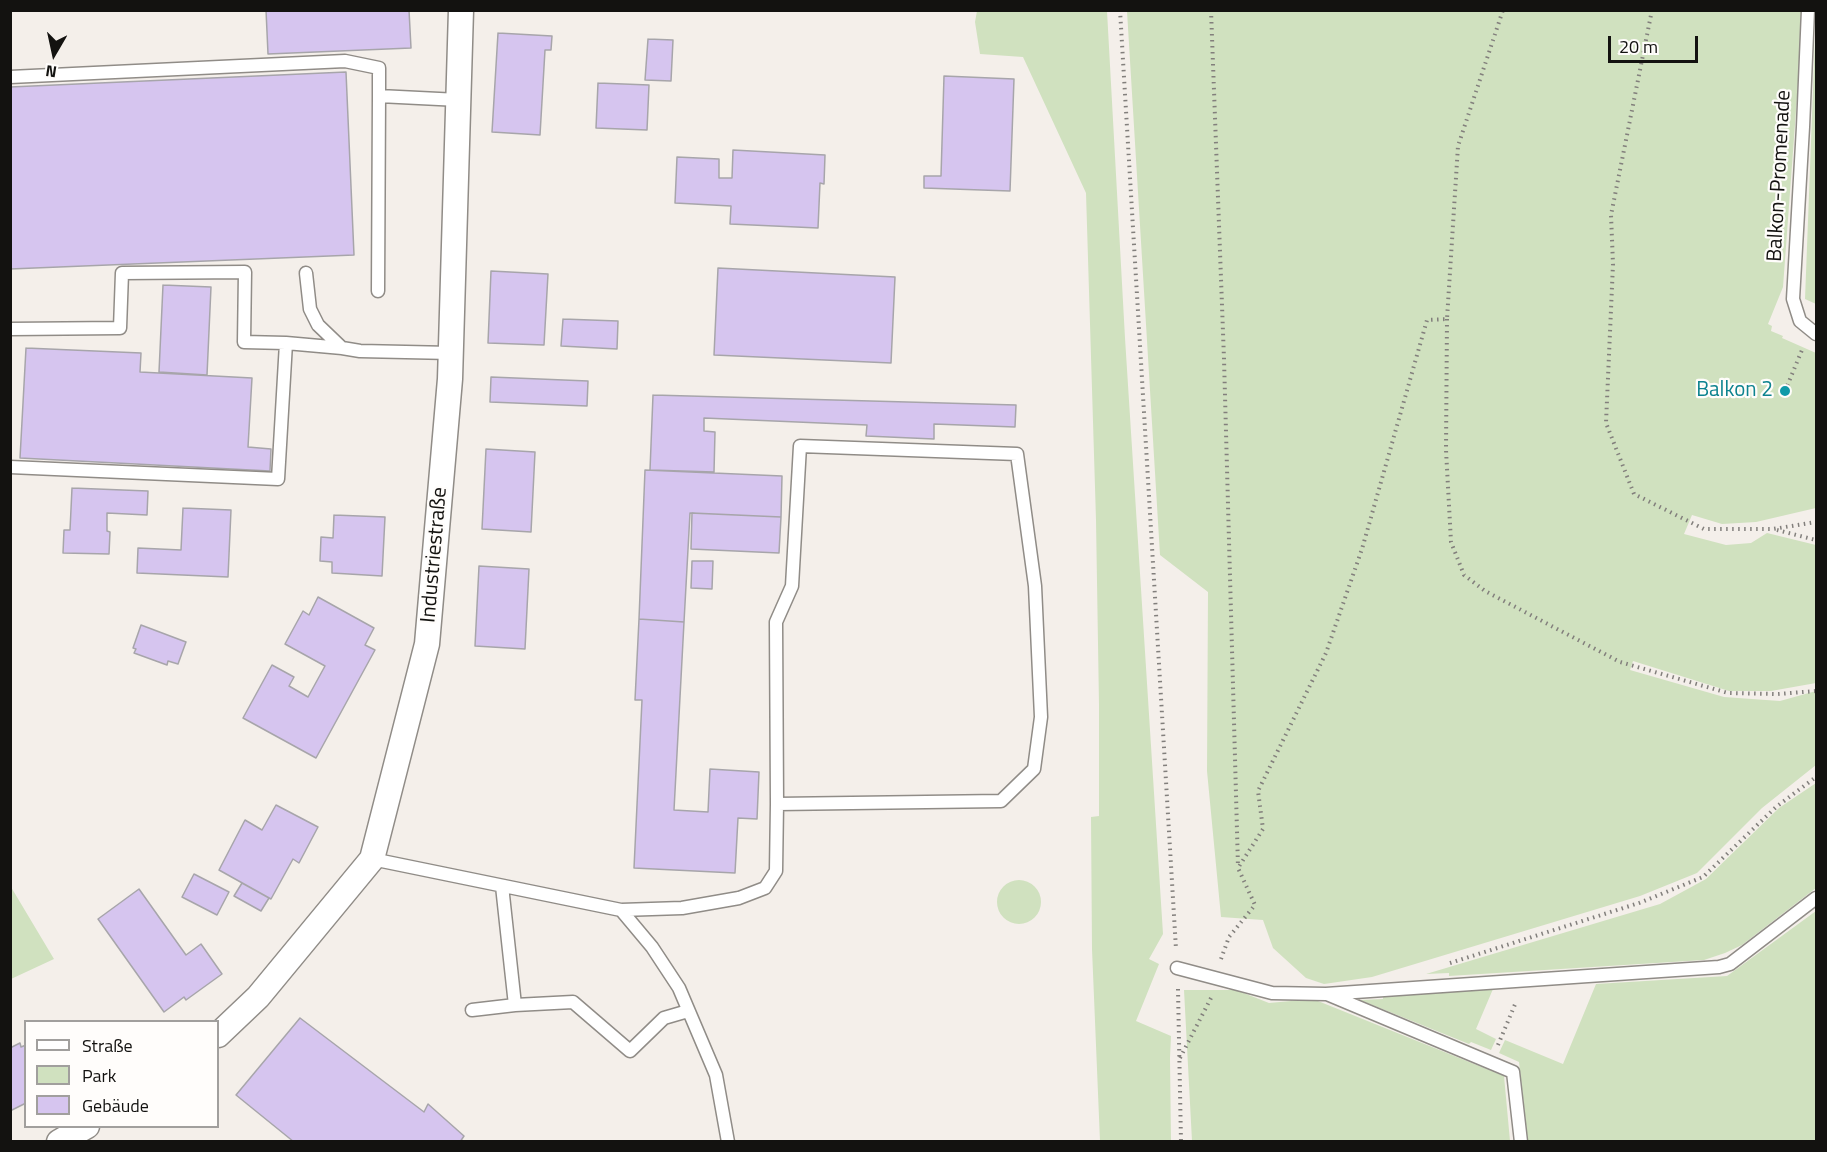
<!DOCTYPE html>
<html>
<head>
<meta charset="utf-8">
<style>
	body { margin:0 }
	#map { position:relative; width:1827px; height:1152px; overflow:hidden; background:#f4efea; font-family:"Titillium Web",sans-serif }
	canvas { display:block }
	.frame { position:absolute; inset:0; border:12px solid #131210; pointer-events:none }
	.legend { position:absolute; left:24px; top:1020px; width:195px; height:108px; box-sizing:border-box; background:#fffdfb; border:2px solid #a19f9d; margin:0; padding:8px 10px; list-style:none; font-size:18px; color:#131210 }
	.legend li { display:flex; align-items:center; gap:12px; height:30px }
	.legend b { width:30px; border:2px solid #a19f9d }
	.north { position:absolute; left:24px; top:24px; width:60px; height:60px; -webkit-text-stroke:4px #fffdfb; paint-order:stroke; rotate:189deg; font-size:16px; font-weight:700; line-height:24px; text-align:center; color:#131210 }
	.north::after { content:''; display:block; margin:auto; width:21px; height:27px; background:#131210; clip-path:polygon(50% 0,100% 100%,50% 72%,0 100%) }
	.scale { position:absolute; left:1608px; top:36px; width:90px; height:27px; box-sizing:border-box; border:3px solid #131210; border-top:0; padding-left:8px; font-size:18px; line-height:21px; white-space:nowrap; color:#131210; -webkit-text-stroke:4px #fffdfb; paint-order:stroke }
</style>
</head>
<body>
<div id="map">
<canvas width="1827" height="1152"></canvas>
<div class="frame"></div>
<ul class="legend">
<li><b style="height:8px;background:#fff"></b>Straße</li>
<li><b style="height:16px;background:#d0e1bf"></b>Park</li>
<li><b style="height:16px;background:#d6c5ef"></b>Gebäude</li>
</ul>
<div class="north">N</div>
<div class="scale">20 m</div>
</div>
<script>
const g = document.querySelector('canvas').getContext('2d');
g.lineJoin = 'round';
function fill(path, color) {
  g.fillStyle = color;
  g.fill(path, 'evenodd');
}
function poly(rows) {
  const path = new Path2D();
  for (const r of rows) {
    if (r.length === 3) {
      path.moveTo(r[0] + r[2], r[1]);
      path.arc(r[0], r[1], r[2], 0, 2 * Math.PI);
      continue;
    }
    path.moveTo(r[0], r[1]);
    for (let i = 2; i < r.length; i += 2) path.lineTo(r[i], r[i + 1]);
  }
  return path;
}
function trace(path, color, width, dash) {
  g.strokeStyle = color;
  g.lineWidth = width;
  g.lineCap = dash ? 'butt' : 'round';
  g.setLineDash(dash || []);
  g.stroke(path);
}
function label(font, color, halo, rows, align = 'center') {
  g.font = font + ' "Titillium Web",sans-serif';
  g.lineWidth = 4.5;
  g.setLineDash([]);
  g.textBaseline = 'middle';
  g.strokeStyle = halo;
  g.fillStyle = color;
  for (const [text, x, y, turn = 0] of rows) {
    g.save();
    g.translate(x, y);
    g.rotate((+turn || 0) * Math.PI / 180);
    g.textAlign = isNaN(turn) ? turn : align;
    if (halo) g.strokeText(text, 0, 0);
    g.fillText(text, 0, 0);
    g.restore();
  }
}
fill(poly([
	[977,11,1107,11,1125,338,1163,934,1149,959,1159,964,1136,1021,1171,1036,1170,1058,1171,1141,1100,1141,1092,949,1091,817,1099,816,1099,705,1096,520,1086,193,1023,57,980,54,975,22],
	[1127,11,1801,11,1799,70,1783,287,1768,324,1772,326,1771,331,1783,336,1782,338,1816,353,1816,508,1756,522,1722,524,1692,515,1684,534,1726,545,1751,543,1767,533,1816,545,1816,683,1771,691,1729,691,1633,661,1630,670,1724,697,1780,701,1816,691,1816,765,1762,808,1697,873,1640,896,1372,977,1324,984,1306,978,1273,948,1263,920,1221,917,1207,771,1208,592,1160,555],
	[1816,11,1816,304,1805,299],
	[1816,783,1816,888,1742,945,1725,953,1704,960,1449,976,1449,973,1426,974,1660,904,1706,879,1779,808],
	[1019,902,22],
	[11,887,54,959,11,979,10,979],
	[1816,911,1816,1141,1528,1141,1519,1062,1499,1053,1505,1040,1563,1064,1596,984,1727,976],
	[1493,989,1476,1029,1496,1039,1491,1050,1471,1042,1469,1044,1360,1000,1383,999,1383,996],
	[1184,990,1236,990,1269,1003,1313,999,1504,1076,1510,1141,1192,1141]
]), '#d0e1bf');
const building = poly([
	[266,10,409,10,411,48,268,54,266,10],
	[498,33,552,36,551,50,545,50,540,135,492,132,498,33],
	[648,39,673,40,671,81,645,80,648,39],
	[346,72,354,255,10,269,10,87,346,72],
	[944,76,1014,79,1010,191,924,188,924,176,941,176,944,76],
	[598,83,649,85,647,130,596,128,598,83],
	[733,150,825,155,824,184,820,183,818,228,730,224,731,206,675,203,677,157,719,159,719,178,732,178,733,150],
	[718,268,895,277,891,363,714,355,718,268],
	[491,271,548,274,544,345,488,343,491,271],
	[163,285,211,287,207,375,159,372,163,285],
	[563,319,618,321,617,349,561,346,563,319],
	[26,348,141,353,140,372,252,378,248,447,271,449,270,471,20,458,26,348],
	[491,377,588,381,587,406,490,402,491,377],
	[653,395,1016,405,1015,427,934,424,934,439,866,436,867,425,704,418,704,431,715,432,714,472,650,470,653,395],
	[486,449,535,452,531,532,482,529,486,449],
	[645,470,782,476,781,517,690,513,684,622,639,619,645,470],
	[72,488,148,491,147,515,107,513,107,531,110,532,109,554,63,553,64,530,70,530,72,488],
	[183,508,231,510,228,577,137,573,138,548,181,550,183,508],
	[692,513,781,517,779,553,691,549,692,513],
	[334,515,385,517,382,576,332,573,332,562,320,561,321,537,333,538,334,515],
	[692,561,713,561,712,589,691,588,692,561],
	[479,566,529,569,525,649,475,646,479,566],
	[318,597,374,628,365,645,375,650,316,758,243,718,272,665,294,677,289,686,308,697,325,666,285,644,303,611,309,615,318,597],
	[639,619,684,622,674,810,708,812,710,769,759,772,757,819,738,818,735,873,634,868,642,700,635,700,639,619],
	[141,625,186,642,178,664,168,661,167,665,134,653,136,649,133,648,141,625],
	[276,805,318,827,299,863,293,859,271,899,219,870,245,820,262,830,276,805],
	[194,874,229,892,217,915,182,897,194,874],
	[242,883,269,898,261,911,234,896,242,883],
	[139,889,186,955,201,944,222,974,186,1000,184,997,164,1012,98,919,139,889],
	[300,1018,424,1112,428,1104,464,1136,460,1142,294,1142,236,1095,300,1018],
	[20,1043,21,1047,26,1045,26,1103,10,1111,10,1048,20,1043]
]);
fill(building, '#d6c5ef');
trace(building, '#a7a5aa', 1.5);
const lane = poly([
	[1808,10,1803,127,1793,299,1800,321,1816,334],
	[10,77,345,61,379,68,379,96],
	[306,273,310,309,318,325,342,348,360,351,451,353],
	[378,291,379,96,459,100],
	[10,329,120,328,122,273,245,272,244,342,286,343,342,348],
	[10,467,278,479,286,343],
	[372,859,621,910,652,947,679,988,716,1075,728,1142],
	[621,910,682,908,739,898,765,888,776,871,777,804,776,622,792,586,800,446,1017,454,1035,586,1041,717,1034,769,1001,801,777,804],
	[1177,968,1272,993,1326,994,1719,967,1730,964,1816,898],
	[1327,994,1513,1072,1521,1142],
	[515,1005,573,1002,630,1051,664,1018,688,1011],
	[472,1010,515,1005,502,886]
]);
const street = poly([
	[218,1035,258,997,372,859,427,644,450,379,461,10],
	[59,1142,87,1126]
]);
trace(lane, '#908c87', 15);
trace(street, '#908c87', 27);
trace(poly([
	[1120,10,1176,949],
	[1211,10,1224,359,1238,867],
	[1652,10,1611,215,1613,264,1606,423,1634,494,1704,529,1773,529,1816,522],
	[1447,319,1446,450,1451,542,1464,575,1485,591,1620,662,1728,693,1778,694,1816,691],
	[1785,391,1802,350],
	[1777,530,1816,540],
	[1221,959,1229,937,1255,905,1238,868,1263,829,1258,791,1326,653,1362,549,1427,320,1447,319,1458,146,1503,10],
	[1450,963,1639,903,1703,877,1776,807,1816,777],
	[1178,989,1181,1142],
	[1498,1045,1516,1002],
	[1180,1058,1211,998]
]), '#827f7c', 4, [1.5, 4.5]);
trace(lane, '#fff', 12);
trace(street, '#fff', 24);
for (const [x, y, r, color] of [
	[1785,391,6,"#0f9aa8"]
]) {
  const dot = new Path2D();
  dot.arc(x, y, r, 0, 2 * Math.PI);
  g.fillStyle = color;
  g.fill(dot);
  trace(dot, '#fffdfb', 2);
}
label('21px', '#131210', '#fffdfb', [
	["Balkon-Promenade",1780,176,-87],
	["Industriestraße",435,555,-85]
]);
label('21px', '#0d838f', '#fffdfb', [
	["Balkon 2",1773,391]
], 'right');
</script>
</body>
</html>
